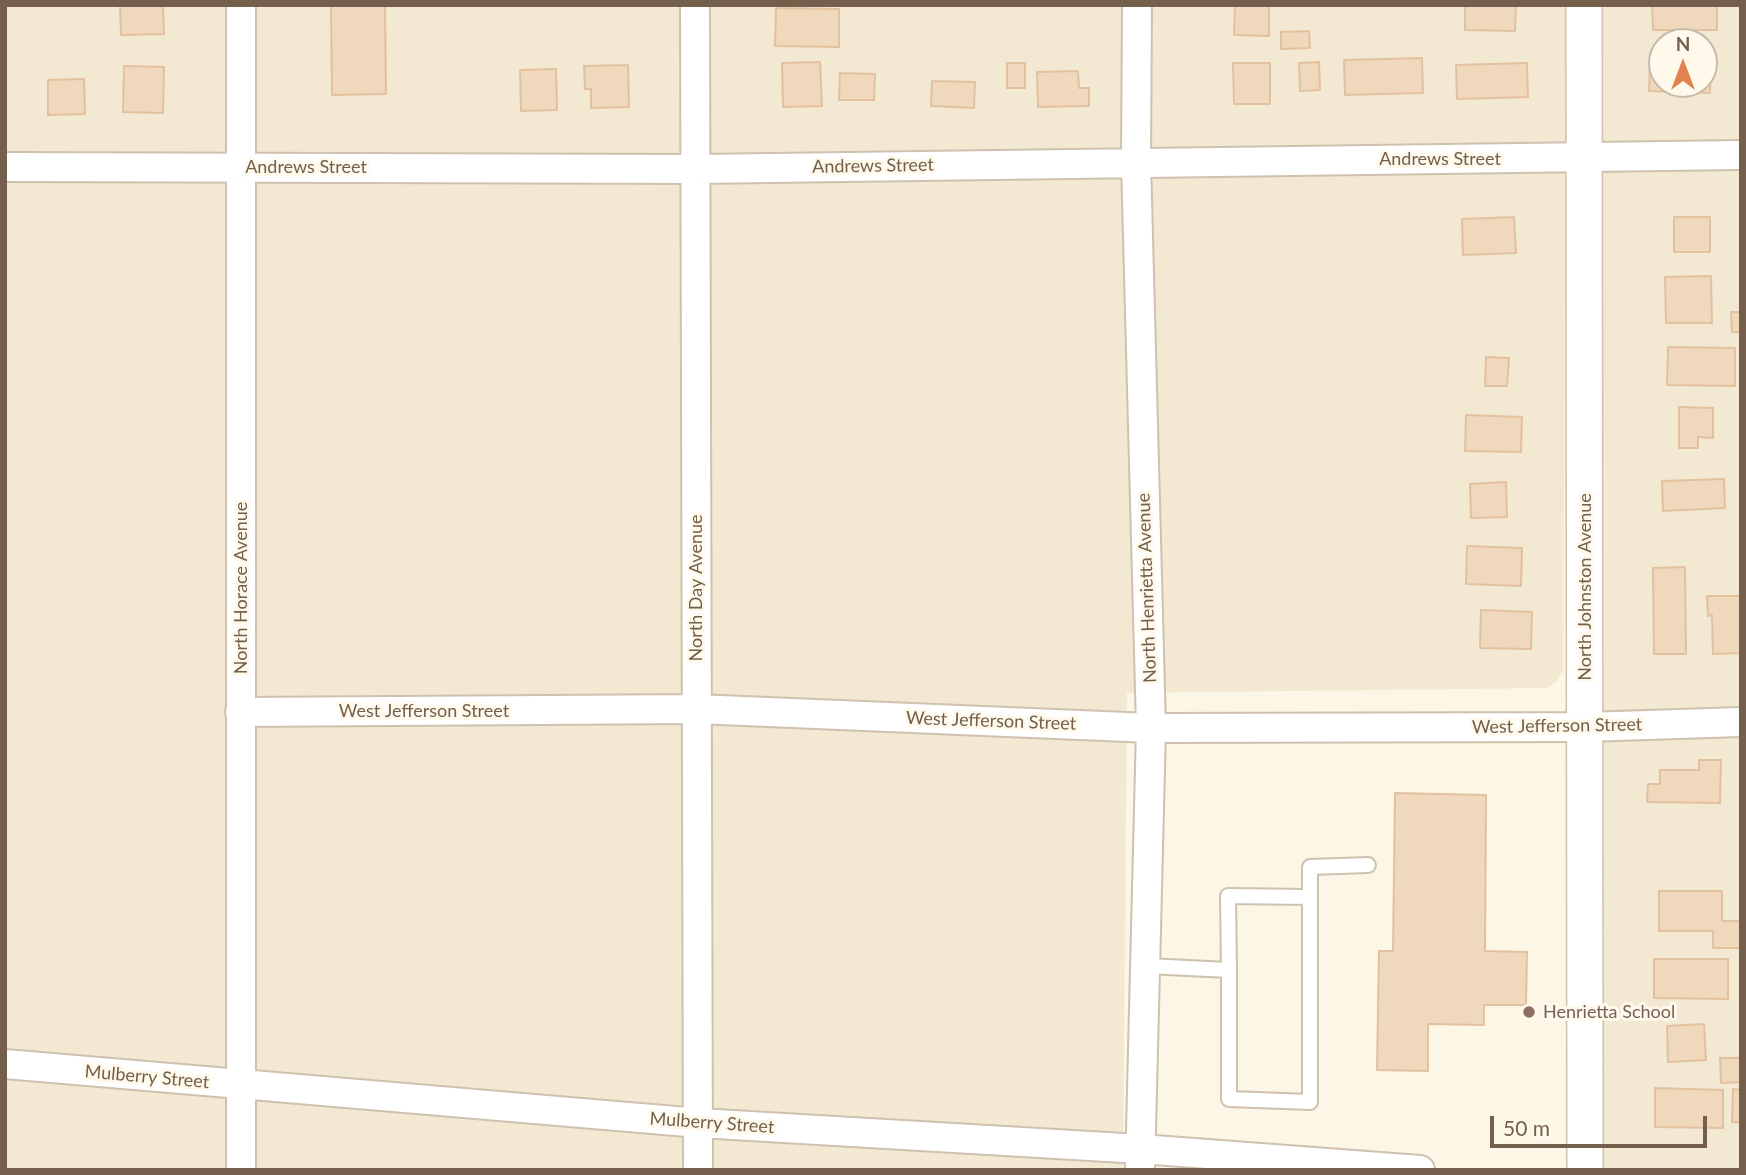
<!DOCTYPE html>
<html>
<head>
<meta charset="utf-8">
<style>
	body { margin:0 }
	#map { position:relative; width:1746px; height:1175px; overflow:hidden; background:#fbf6e5; font-family:Lato,sans-serif }
	canvas { display:block }
	.frame { position:absolute; inset:0; border:7px solid #735f4b; pointer-events:none }
	.north { position:absolute; left:1648px; top:28px; width:70px; height:70px; box-sizing:border-box; background:#fef9eb; border:2px solid #c6bbab; border-radius:50%; rotate:0deg; font-size:19px; font-weight:700; line-height:28px; text-align:center; color:#735f4b }
	.north::after { content:''; display:block; margin:auto; width:24px; height:32px; background:#e1834e; clip-path:polygon(50% 0,100% 100%,50% 72%,0 100%) }
	.scale { position:absolute; left:1490px; top:1116px; width:217px; height:32px; box-sizing:border-box; border:4px solid #735f4b; border-top:0; padding-left:9px; font-size:21px; line-height:24px; white-space:nowrap; color:#735f4b; -webkit-text-stroke:5px #fef9eb; paint-order:stroke }
</style>
</head>
<body>
<div id="map">
<canvas width="1746" height="1175"></canvas>
<div class="frame"></div>
<div class="north">N</div>
<div class="scale">50 m</div>
</div>
<script>
const g = document.querySelector('canvas').getContext('2d');
g.lineJoin = 'round';
function fill(path, color) {
  g.fillStyle = color;
  g.fill(path, 'evenodd');
}
function poly(rows) {
  const path = new Path2D();
  for (const r of rows) {
    path.moveTo(r[0], r[1]);
    for (let i = 2; i < r.length; i += 2) path.lineTo(r[i], r[i + 1]);
  }
  return path;
}
function trace(path, color, width, dash) {
  g.strokeStyle = color;
  g.lineWidth = width;
  g.lineCap = dash ? 'butt' : 'round';
  g.setLineDash(dash || []);
  g.stroke(path);
}
function label(font, color, halo, rows, align = 'center') {
  g.font = font + ' Lato,sans-serif';
  g.lineWidth = 6;
  g.setLineDash([]);
  g.textBaseline = 'middle';
  g.strokeStyle = halo;
  g.fillStyle = color;
  for (const [text, x, y, turn = 0] of rows) {
    g.save();
    g.translate(x, y);
    g.rotate((+turn || 0) * Math.PI / 180);
    g.textAlign = isNaN(turn) ? turn : align;
    if (halo) g.strokeText(text, 0, 0);
    g.fillText(text, 0, 0);
    g.restore();
  }
}
fill(poly([
	[5,5,1567,5,1563,670,1557,681,1547,688,1127,693,1123,1167,1161,1170,5,1170],
	[1603,5,1741,5,1741,1170,1602,1170],
	[1662,42,1704,42,1704,84,1662,84]
]), '#f3e9d3');
const building = poly([
	[120,5,163,5,164,34,121,35,120,5],
	[385,5,386,94,332,95,331,6,385,5],
	[1235,5,1269,5,1269,36,1234,35,1235,5],
	[1465,5,1516,5,1515,31,1465,30,1465,5],
	[1652,5,1717,5,1717,30,1653,30,1652,5],
	[776,8,839,9,839,47,775,46,776,8],
	[1309,31,1310,48,1281,49,1281,32,1309,31],
	[1422,58,1423,93,1345,95,1344,60,1422,58],
	[1650,61,1662,62,1662,84,1704,84,1704,63,1711,63,1710,93,1649,91,1650,61],
	[820,62,822,106,783,107,782,63,820,62],
	[1319,62,1320,90,1300,91,1299,63,1319,62],
	[1007,63,1025,63,1025,88,1007,88,1007,63],
	[1233,63,1270,63,1270,104,1234,104,1233,63],
	[1527,63,1528,97,1457,99,1456,65,1527,63],
	[628,65,629,107,591,108,591,89,585,89,584,66,628,65],
	[124,66,164,67,163,113,123,112,124,66],
	[556,69,557,110,521,111,520,70,556,69],
	[1078,71,1079,88,1089,88,1089,106,1038,107,1037,72,1078,71],
	[840,73,875,74,874,100,839,100,840,73],
	[84,79,85,114,48,115,48,80,84,79],
	[932,81,975,82,974,108,931,106,932,81],
	[1514,217,1516,253,1463,255,1462,219,1514,217],
	[1674,217,1710,217,1710,252,1674,252,1674,217],
	[1711,276,1712,323,1666,323,1665,277,1711,276],
	[1731,312,1741,312,1741,332,1732,332,1731,312],
	[1668,347,1735,348,1735,386,1667,385,1668,347],
	[1486,357,1509,358,1507,386,1485,386,1486,357],
	[1679,407,1713,408,1713,438,1698,437,1698,448,1679,448,1679,407],
	[1466,415,1522,417,1521,452,1465,451,1466,415],
	[1724,479,1725,508,1663,511,1662,481,1724,479],
	[1506,482,1507,517,1471,518,1470,484,1506,482],
	[1467,546,1522,548,1521,586,1466,584,1467,546],
	[1685,567,1686,654,1654,654,1653,568,1685,567],
	[1707,596,1741,596,1741,653,1713,654,1712,615,1708,616,1707,596],
	[1481,610,1532,612,1531,649,1480,648,1481,610],
	[1699,760,1721,760,1720,803,1647,802,1648,784,1660,784,1660,770,1699,770,1699,760],
	[1395,793,1486,795,1485,951,1527,952,1526,1005,1484,1005,1484,1025,1428,1024,1428,1071,1377,1070,1379,951,1393,951,1395,793],
	[1659,891,1722,891,1722,921,1741,921,1741,948,1713,948,1713,931,1659,931,1659,891],
	[1654,959,1728,959,1728,999,1654,998,1654,959],
	[1704,1024,1706,1060,1668,1062,1667,1026,1704,1024],
	[1720,1058,1741,1058,1741,1082,1721,1083,1720,1058],
	[1655,1088,1723,1090,1723,1128,1655,1127,1655,1088],
	[1733,1089,1741,1090,1741,1122,1732,1122,1733,1089]
]);
fill(building, '#f0d8bd');
trace(building, '#e2c19e', 2);
const service = poly([
	[1310,897,1310,867,1368,865],
	[1146,966,1229,970,1228,896,1310,897,1310,1102,1229,1099,1229,970]
]);
const minor = poly([
	[695,5,698,1170],
	[1137,5,1136,161,1151,728,1140,1170],
	[5,167,697,169,1741,155],
	[240,712,696,709,1151,728,1586,727,1741,722],
	[5,1064,699,1123,1141,1149,1420,1170],
	[241,1170,241,5]
]);
const tertiary = poly([
	[1584,5,1585,1170]
]);
trace(service, '#cfc1af', 18);
trace(minor, '#cfc1af', 32);
trace(tertiary, '#cfc1af', 38);
trace(service, '#fff', 14);
trace(minor, '#fff', 28);
trace(tertiary, '#fff', 35);
for (const [x, y, r, color] of [
	[1529,1012,7,"#8d6e63"]
]) {
  const dot = new Path2D();
  dot.arc(x, y, r, 0, 2 * Math.PI);
  g.fillStyle = color;
  g.fill(dot);
  trace(dot, '#fef9eb', 2.5);
}
label('18px', '#735f4b', '#fef9eb', [
	["Andrews Street",1440,159],
	["Andrews Street",873,166,-1],
	["Andrews Street",306,167],
	["North Johnston Avenue",1585,587,-90],
	["North Horace Avenue",241,588,-90],
	["North Day Avenue",696,588,-90],
	["North Henrietta Avenue",1147,588,-92],
	["West Jefferson Street",424,711],
	["West Jefferson Street",991,721,2],
	["West Jefferson Street",1557,726,-1],
	["Mulberry Street",147,1077,5],
	["Mulberry Street",712,1123,4]
]);
label('18px', '#785e54', '#fef9eb', [
	["Henrietta School",1543,1012]
], 'left');
</script>
</body>
</html>
